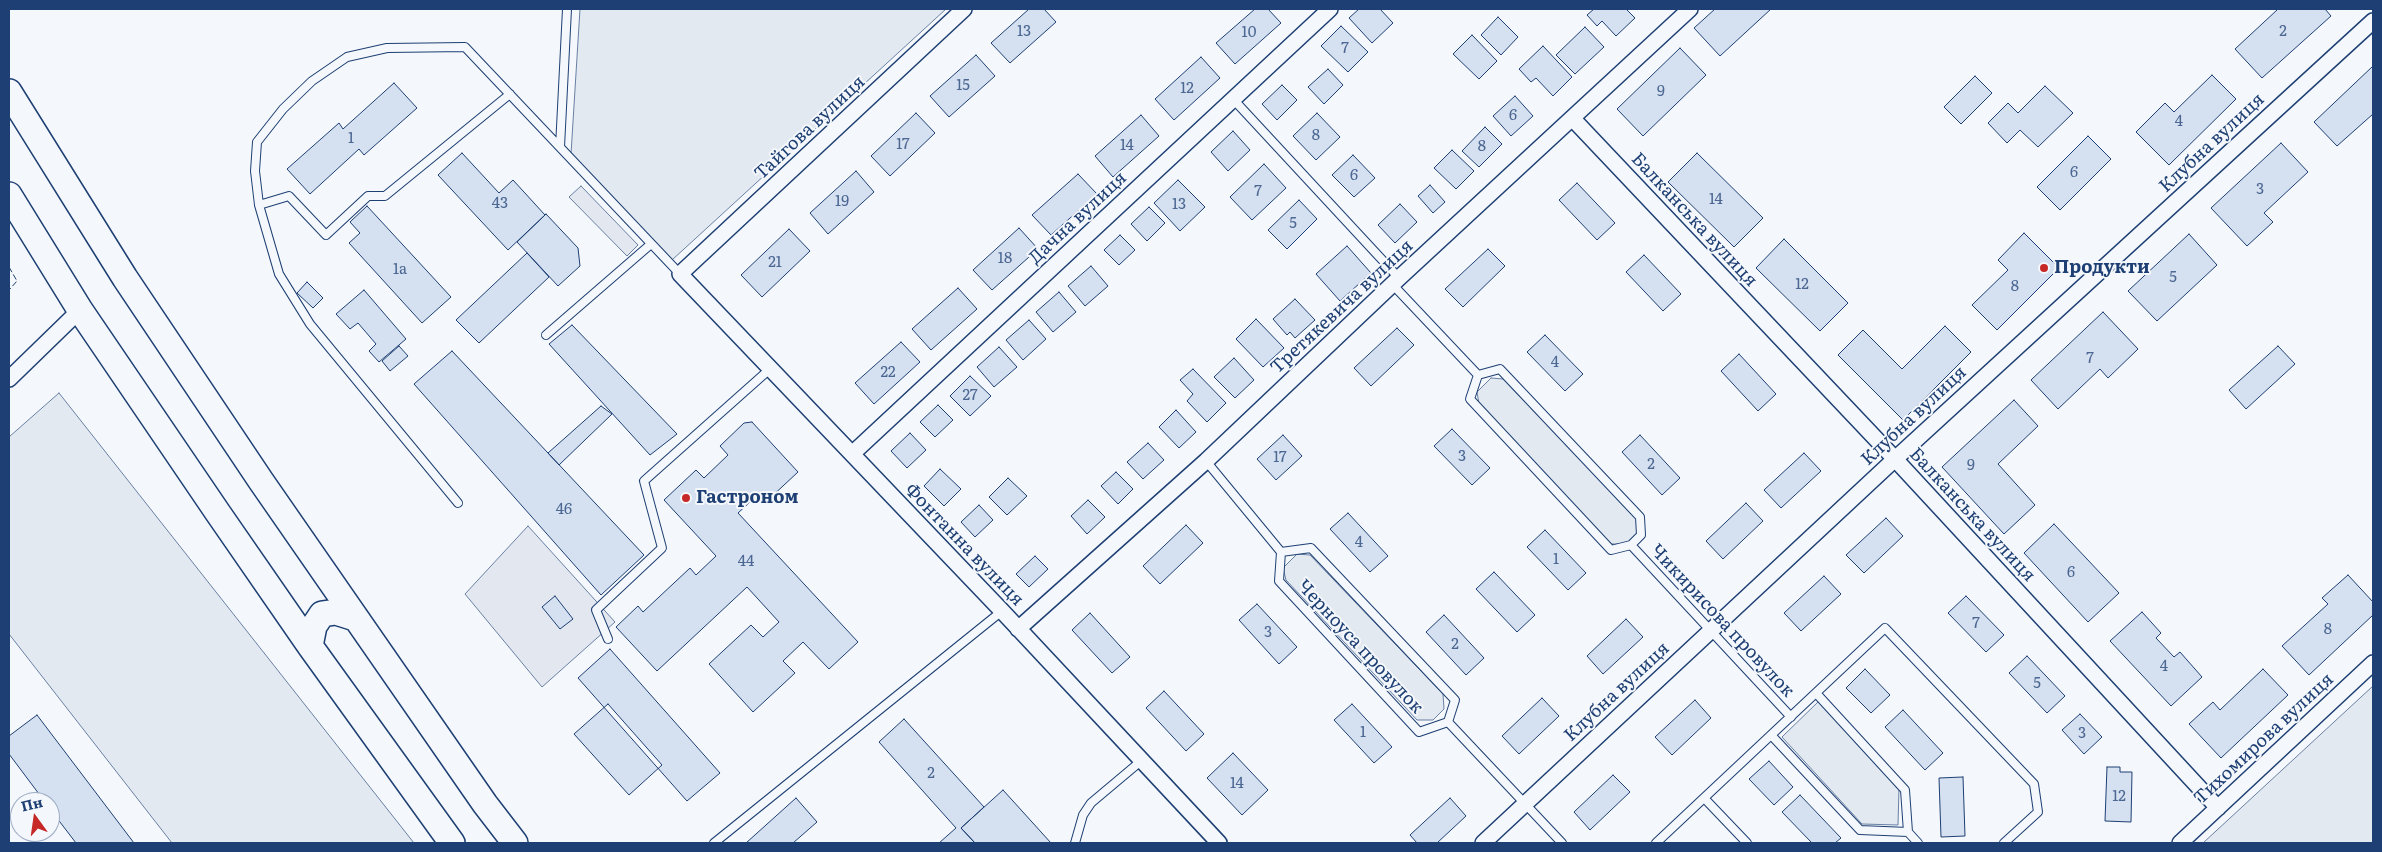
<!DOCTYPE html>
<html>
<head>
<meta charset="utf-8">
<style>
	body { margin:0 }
	#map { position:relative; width:2382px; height:852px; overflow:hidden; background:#f4f7fb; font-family:Literata,serif }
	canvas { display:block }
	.frame { position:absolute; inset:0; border:10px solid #1d3f73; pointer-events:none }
	.north { position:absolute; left:10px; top:792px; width:50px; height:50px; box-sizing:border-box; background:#f4f7fb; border:1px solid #9eadc5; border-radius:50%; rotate:346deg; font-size:14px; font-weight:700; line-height:20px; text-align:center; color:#1d3f73 }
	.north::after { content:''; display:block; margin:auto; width:18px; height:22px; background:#c62828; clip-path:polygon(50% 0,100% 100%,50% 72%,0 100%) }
</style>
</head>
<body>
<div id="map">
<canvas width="2382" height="852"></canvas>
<div class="frame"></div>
<div class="north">Пн</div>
</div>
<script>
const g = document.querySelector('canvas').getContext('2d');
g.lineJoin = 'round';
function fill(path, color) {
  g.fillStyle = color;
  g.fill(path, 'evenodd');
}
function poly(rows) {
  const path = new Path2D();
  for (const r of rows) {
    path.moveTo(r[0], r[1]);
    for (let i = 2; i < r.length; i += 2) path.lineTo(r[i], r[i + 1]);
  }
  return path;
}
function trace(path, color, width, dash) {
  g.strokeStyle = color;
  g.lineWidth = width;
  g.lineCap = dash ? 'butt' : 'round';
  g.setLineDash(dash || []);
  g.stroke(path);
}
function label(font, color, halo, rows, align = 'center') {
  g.font = font + ' Literata,serif';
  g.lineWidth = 4;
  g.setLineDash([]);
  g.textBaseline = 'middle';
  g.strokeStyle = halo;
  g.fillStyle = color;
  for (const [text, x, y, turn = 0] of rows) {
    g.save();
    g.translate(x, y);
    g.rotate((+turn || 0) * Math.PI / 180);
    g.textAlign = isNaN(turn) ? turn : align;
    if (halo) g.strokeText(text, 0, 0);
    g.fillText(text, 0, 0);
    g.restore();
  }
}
const green = poly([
	[580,9,946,9,672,260,571,154,580,9],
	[1491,378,1503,379,1637,518,1638,533,1626,544,1610,544,1479,404,1477,392,1491,378],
	[59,393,414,843,172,843,9,634,9,437,59,393],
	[1297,554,1310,555,1443,694,1444,709,1433,720,1417,720,1286,580,1283,568,1297,554],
	[2373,686,2373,843,2203,843,2373,686],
	[1819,701,1899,788,1898,825,1862,824,1782,737,1819,701]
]);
fill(green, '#e3e9f0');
trace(green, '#687fa3', 1);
const parking = poly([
	[581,186,638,245,627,256,569,197,581,186],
	[528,526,615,622,542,687,465,594,528,526]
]);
fill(parking, '#e3e8f0');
trace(parking, '#687fa3', 1);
const building = poly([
	[1029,9,1044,9,1056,22,1010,63,991,43,1029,9],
	[1255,9,1268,9,1281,23,1235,64,1216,43,1255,9],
	[1359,9,1380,9,1393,23,1372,43,1349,18,1359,9],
	[1594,9,1626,9,1635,18,1616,36,1602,21,1597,26,1587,15,1594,9],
	[1715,9,1771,9,1720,56,1694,28,1715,9],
	[2276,9,2325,9,2331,16,2262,78,2235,49,2277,10,2276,9],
	[1498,17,1518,37,1501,55,1481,35,1498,17],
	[1341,26,1368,52,1348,72,1321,46,1341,26],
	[1585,27,1604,47,1575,74,1556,55,1585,27],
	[1472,35,1497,61,1479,79,1453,54,1472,35],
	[1543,46,1572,77,1553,96,1536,78,1531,82,1519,69,1543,46],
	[1680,48,1706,75,1643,136,1617,109,1680,48],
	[976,55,995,76,949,117,930,96,976,55],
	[1201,57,1220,78,1174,120,1155,99,1201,57],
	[2373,66,2373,114,2337,146,2314,122,2373,66],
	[1328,69,1343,85,1324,104,1308,87,1328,69],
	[2212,75,2236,99,2169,165,2136,132,2165,103,2174,112,2212,75],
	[1975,76,1992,93,1961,124,1944,107,1975,76],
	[394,83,417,108,364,155,359,149,310,194,287,169,339,123,343,129,394,83],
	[1282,85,1297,100,1277,120,1262,104,1282,85],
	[2045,86,2073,113,2038,147,2020,130,2007,143,1988,123,2008,103,2018,113,2045,86],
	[1515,96,1533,116,1511,136,1493,116,1515,96],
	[916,113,935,133,890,176,871,156,916,113],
	[1317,113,1340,137,1316,160,1293,136,1317,113],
	[1141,115,1159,136,1113,177,1095,156,1141,115],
	[1485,127,1502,144,1479,167,1462,151,1485,127],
	[1233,131,1250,150,1228,171,1211,152,1233,131],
	[2088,136,2111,159,2060,210,2037,187,2088,136],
	[2281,143,2308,172,2264,213,2273,222,2247,246,2211,208,2281,143],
	[1452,150,1474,171,1456,189,1434,168,1452,150],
	[462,153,499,193,513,180,545,215,508,250,438,175,462,153],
	[1697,153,1763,218,1734,247,1668,182,1697,153],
	[1353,155,1375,178,1354,197,1332,175,1353,155],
	[1264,164,1286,188,1252,220,1230,197,1264,164],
	[856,171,874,192,828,234,810,213,856,171],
	[1078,174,1097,194,1051,235,1032,215,1078,174],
	[1178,180,1205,207,1180,231,1154,203,1178,180],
	[1577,183,1615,223,1597,240,1559,200,1577,183],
	[1430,185,1445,202,1433,213,1418,196,1430,185],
	[1299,200,1317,219,1287,249,1268,230,1299,200],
	[1400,204,1417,222,1395,243,1378,225,1400,204],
	[367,206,451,297,422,323,349,243,360,233,350,222,367,206],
	[1149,207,1165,223,1147,241,1131,224,1149,207],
	[546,214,578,248,580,266,558,286,517,242,546,214],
	[1019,228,1038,249,992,290,973,270,1019,228],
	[789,229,810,251,762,297,741,275,789,229],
	[2024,233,2059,268,1997,330,1972,305,2008,270,1998,260,2024,233],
	[2189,234,2217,265,2157,321,2128,291,2189,234],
	[1120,235,1135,250,1119,265,1104,250,1120,235],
	[1784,239,1848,303,1820,331,1756,268,1784,239],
	[1347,246,1371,273,1340,301,1316,274,1347,246],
	[1488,249,1505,266,1463,307,1445,289,1488,249],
	[527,253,549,277,479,343,456,320,527,253],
	[1644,255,1681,294,1663,311,1626,272,1644,255],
	[1091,266,1108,286,1085,306,1068,286,1091,266],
	[307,282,323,298,313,308,297,293,307,282],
	[958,288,977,309,931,350,912,329,958,288],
	[364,290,406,339,379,362,369,351,376,344,358,323,350,329,336,314,364,290],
	[1059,292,1076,312,1053,332,1036,312,1059,292],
	[1295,299,1315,320,1295,338,1290,332,1287,335,1273,319,1295,299],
	[2103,312,2138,349,2108,378,2100,369,2058,409,2031,380,2103,312],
	[1256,319,1284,348,1263,367,1236,339,1256,319],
	[1029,320,1046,339,1023,360,1006,340,1029,320],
	[572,325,677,434,650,455,549,344,572,325],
	[1945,326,1971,352,1903,420,1838,355,1863,330,1902,369,1945,326],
	[1397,328,1414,345,1371,386,1354,368,1397,328],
	[1545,335,1583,374,1565,391,1527,352,1545,335],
	[901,342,920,362,874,404,855,383,901,342],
	[399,346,408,356,390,371,382,361,399,346],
	[2278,346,2295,364,2246,409,2229,390,2278,346],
	[999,347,1017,367,994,387,977,367,999,347],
	[452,351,644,555,601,595,414,384,452,351],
	[1739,354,1776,394,1758,411,1721,371,1739,354],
	[1234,358,1254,380,1235,398,1214,377,1234,358],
	[1193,369,1226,403,1207,422,1187,401,1193,394,1180,380,1193,369],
	[970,376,991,396,970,416,950,396,970,376],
	[2014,400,2038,426,1998,464,2035,505,2004,534,1942,467,2014,400],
	[938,405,953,420,935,437,920,422,938,405],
	[601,406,612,414,559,465,548,453,601,406],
	[1176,410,1196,432,1179,448,1159,427,1176,410],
	[752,422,798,472,769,499,762,491,738,513,858,642,829,669,803,642,783,661,795,673,753,712,709,664,751,625,763,637,779,622,747,587,657,671,616,627,638,606,643,612,690,568,696,575,716,556,664,500,696,470,704,478,728,455,720,446,744,423,752,422],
	[1452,429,1490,468,1472,485,1434,446,1452,429],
	[910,433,926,450,907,468,891,451,910,433],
	[1283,435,1302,456,1276,480,1257,459,1283,435],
	[1640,435,1680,478,1662,495,1622,452,1640,435],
	[1148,443,1164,460,1143,479,1127,462,1148,443],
	[1804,453,1821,471,1781,508,1764,490,1804,453],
	[940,469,961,489,944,506,924,486,940,469],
	[1116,472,1133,489,1118,504,1101,486,1116,472],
	[1008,478,1027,496,1007,515,989,497,1008,478],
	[1088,500,1105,517,1087,534,1071,516,1088,500],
	[1746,503,1763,521,1723,559,1706,541,1746,503],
	[979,505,993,520,975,537,961,522,979,505],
	[1348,513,1388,556,1370,572,1330,529,1348,513],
	[1886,518,1903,536,1864,573,1846,555,1886,518],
	[2054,524,2119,593,2088,622,2024,553,2054,524],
	[1186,525,1203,543,1160,584,1143,566,1186,525],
	[1545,530,1586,573,1568,590,1527,547,1545,530],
	[1035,556,1048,569,1029,587,1016,574,1035,556],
	[1494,572,1535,615,1517,632,1476,589,1494,572],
	[2348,575,2373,602,2373,615,2309,675,2282,646,2328,604,2322,598,2348,575],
	[1824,576,1841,594,1801,631,1784,613,1824,576],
	[555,596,573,619,560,629,542,607,555,596],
	[1966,596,2004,635,1986,652,1948,613,1966,596],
	[1257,604,1297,647,1279,664,1239,620,1257,604],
	[2142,612,2161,633,2156,638,2174,657,2180,652,2202,677,2171,706,2110,641,2142,612],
	[1090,613,1130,657,1112,673,1072,630,1090,613],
	[1444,615,1484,658,1466,675,1426,632,1444,615],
	[1626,619,1643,637,1603,674,1587,656,1626,619],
	[610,649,720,773,687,801,578,678,610,649],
	[2027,656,2065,696,2047,713,2009,673,2027,656],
	[1865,669,1890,695,1871,713,1846,688,1865,669],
	[2263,669,2288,695,2221,758,2189,724,2213,702,2220,710,2263,669],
	[1164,691,1204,734,1186,751,1146,708,1164,691],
	[1542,698,1559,716,1519,754,1502,736,1542,698],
	[1695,700,1711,718,1672,755,1655,737,1695,700],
	[608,704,662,765,629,795,574,734,608,704],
	[1352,704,1392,747,1374,763,1334,720,1352,704],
	[1903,710,1943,753,1925,770,1885,727,1903,710],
	[2080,714,2102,737,2084,754,2062,730,2080,714],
	[37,715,134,843,76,843,50,809,50,802,45,802,9,754,9,736,37,715],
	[904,719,984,807,961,828,975,843,939,843,956,828,879,742,904,719],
	[1233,753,1268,790,1242,815,1207,778,1233,753],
	[1769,761,1793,787,1774,805,1749,779,1769,761],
	[2107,767,2120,767,2120,772,2132,772,2131,822,2105,821,2107,767],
	[1613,775,1630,792,1590,830,1574,812,1613,775],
	[1963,777,1965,836,1941,837,1939,778,1963,777],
	[1003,790,1051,843,975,843,961,828,1003,790],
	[1800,795,1841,838,1835,843,1812,843,1782,812,1800,795],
	[796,798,817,822,793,843,746,843,796,798],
	[1450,798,1466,816,1437,843,1417,843,1410,835,1450,798]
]);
fill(building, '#d5e0f0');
trace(building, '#1d3f73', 1);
const lane = poly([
	[1233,99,1399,278],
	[560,147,567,9],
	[259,205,289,196,326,235,368,196,385,196,510,94],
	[1393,285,1478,375,1500,369,1640,517,1641,535,1631,545,1791,717],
	[546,335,651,244],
	[1478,375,1470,399,1611,550,1631,545],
	[1206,461,1281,552,1311,548,1455,700,1448,722,1562,843],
	[458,503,310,324,279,274,259,205,255,171,257,142,283,109,312,81,347,57,387,48,465,47,680,274],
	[1281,552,1279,581,1419,732,1448,722],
	[608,639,596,610,662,548,644,481,771,368],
	[1816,693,1905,790,1908,832,1918,843],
	[1772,736,1860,830,1908,832],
	[1705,799,1747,843],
	[714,843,1002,611],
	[1075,843,1083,815,1091,803,1141,761],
	[1656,843,1885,628,2034,784,2038,812,2004,843]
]);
const street = poly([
	[964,9,680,274,1002,611,1219,843],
	[1573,119,1895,459,2218,808],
	[9,379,80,310],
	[852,454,1330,9],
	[1018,629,1206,461,1399,278,1690,9],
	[1483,843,1895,459,2373,21],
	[2180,843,2373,663]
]);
const primary = poly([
	[9,92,125,278,261,481,485,804,515,843],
	[9,195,80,310,218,513,310,646,452,843],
	[310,646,314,626,322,614,336,612,355,618]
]);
trace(lane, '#1d3f73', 10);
trace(street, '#1d3f73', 18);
trace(primary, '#1d3f73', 28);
trace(lane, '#f4f7fb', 8);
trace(street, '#f4f7fb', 15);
trace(primary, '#f4f7fb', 25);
trace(poly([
	[9,267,17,281,9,290]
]), '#1d3f73', 1, [6, 2.5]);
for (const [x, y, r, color] of [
	[2044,268,5,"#c62828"],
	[686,498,5,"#c62828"]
]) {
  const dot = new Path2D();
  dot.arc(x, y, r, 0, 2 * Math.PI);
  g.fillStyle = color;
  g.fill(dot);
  trace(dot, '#f4f7fb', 2);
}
label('15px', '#4b6792', null, [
	["13",1024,32],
	["2",2283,32],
	["10",1249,33],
	["7",1345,49],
	["15",963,86],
	["12",1187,89],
	["9",1661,92],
	["6",1513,116],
	["4",2179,122],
	["8",1316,136],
	["1",351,139],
	["17",903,145],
	["14",1127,146],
	["8",1482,147],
	["6",2074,173],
	["6",1354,176],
	["3",2260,190],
	["7",1258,192],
	["14",1716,200],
	["19",842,202],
	["43",500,204],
	["13",1179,205],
	["5",1293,224],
	["18",1005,259],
	["21",775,263],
	["1а",400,270],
	["5",2173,278],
	["12",1802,285],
	["8",2015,287],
	["7",2090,359],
	["4",1555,363],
	["22",888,373],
	["27",970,396],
	["3",1462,457],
	["17",1280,458],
	["2",1651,465],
	["9",1971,466],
	["46",564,510],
	["4",1359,543],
	["1",1556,560],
	["44",746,562],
	["6",2071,573],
	["7",1976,624],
	["8",2328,630],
	["3",1268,633],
	["2",1455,645],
	["4",2164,667],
	["5",2037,684],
	["1",1363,733],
	["3",2082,734],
	["2",931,774],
	["14",1237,784],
	["12",2119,797]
]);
label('18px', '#1d3f73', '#f4f7fb', [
	["Тайгова вулиця",810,128,-43],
	["Клубна вулиця",2212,143,-43],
	["Дачна вулиця",1078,218,-43],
	["Балканська вулиця",1694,220,47],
	["Третякевича вулиця",1342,307,-43],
	["Клубна вулиця",1914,416,-43],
	["Балканська вулиця",1972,515,47],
	["Фонтанна вулиця",964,545,46],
	["Чикирисова провулок",1722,621,47],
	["Черноуса провулок",1360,647,47],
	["Клубна вулиця",1617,692,-43],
	["Тихомирова вулиця",2264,739,-43]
]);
label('bold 18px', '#1d3f73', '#f4f7fb', [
	["Продукти",2054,268],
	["Гастроном",696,498]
], 'left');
</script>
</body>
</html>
